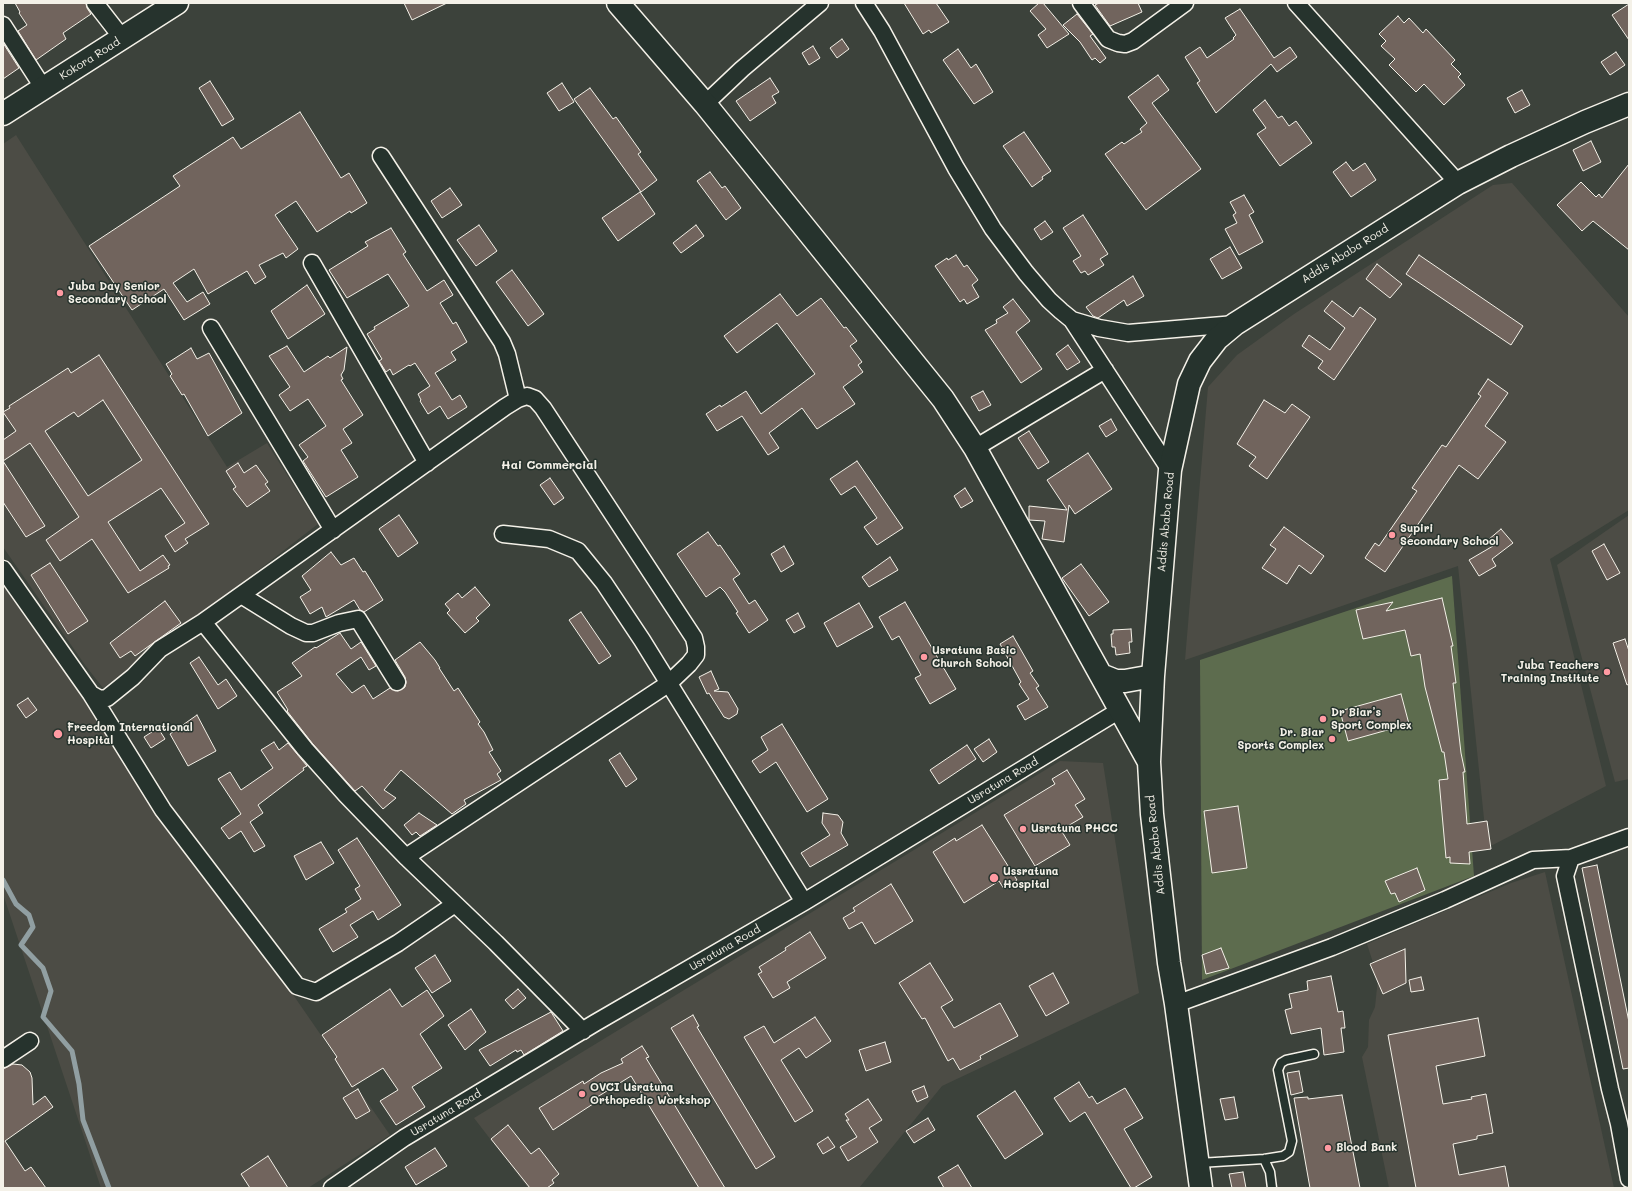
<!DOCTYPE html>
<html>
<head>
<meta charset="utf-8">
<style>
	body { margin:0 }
	#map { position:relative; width:1632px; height:1191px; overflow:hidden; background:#3c423b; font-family:Mali,sans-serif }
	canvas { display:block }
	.frame { position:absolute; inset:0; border:4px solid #f4f1e8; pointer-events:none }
</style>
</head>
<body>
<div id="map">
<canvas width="1632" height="1191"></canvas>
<div class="frame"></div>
</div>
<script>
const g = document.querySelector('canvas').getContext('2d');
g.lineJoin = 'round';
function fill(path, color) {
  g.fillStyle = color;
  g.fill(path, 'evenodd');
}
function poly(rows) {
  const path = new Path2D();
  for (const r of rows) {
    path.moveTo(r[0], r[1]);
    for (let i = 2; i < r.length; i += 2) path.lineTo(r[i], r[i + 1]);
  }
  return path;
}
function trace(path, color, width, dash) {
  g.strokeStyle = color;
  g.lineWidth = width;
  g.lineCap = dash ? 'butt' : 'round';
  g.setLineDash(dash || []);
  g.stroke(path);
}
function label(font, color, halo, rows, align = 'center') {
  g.font = font + ' Mali,sans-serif';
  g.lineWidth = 3;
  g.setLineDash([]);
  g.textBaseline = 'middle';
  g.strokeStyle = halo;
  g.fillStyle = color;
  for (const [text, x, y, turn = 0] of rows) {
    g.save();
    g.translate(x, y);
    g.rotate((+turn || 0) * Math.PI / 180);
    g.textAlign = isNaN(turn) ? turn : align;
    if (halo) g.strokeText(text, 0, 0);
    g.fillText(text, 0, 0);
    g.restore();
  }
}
fill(poly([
	[16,135,227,467,267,443,318,524,185,627,103,688,85,665,3,547,3,144],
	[1512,183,1629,317,1629,510,1550,559,1606,786,1487,848,1458,566,1185,660,1208,387,1237,355,1294,314,1493,185],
	[1629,515,1629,779,1615,782,1557,565],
	[3,575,390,1135,308,1188,101,1188,3,894],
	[1060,761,1103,763,1139,993,942,1086,859,1188,528,1188,474,1118],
	[1545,872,1614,1188,1389,1188,1362,1057,1368,1047,1369,1020,1375,1007,1378,978,1367,944,1511,883]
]), '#4c4c45');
fill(poly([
	[1452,576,1474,876,1202,980,1200,660]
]), '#5d6c4e');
trace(poly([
	[3,880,16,904,29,915,33,927,21,945,43,968,51,991,43,1017,72,1051,79,1084,83,1120,109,1188]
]), '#919fa2', 5);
const building = poly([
	[15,3,86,3,87,8,91,14,63,33,66,39,36,60,18,31,27,25,19,13,20,12,15,3],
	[404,3,447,3,412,20,404,3],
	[904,3,936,3,949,22,931,33,929,30,923,34,904,3],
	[1039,3,1043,3,1069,34,1047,48,1038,35,1046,29,1030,11,1039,3],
	[1099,3,1138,3,1142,12,1110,26,1095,5,1099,3],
	[1629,4,1629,40,1612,15,1629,4],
	[1240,9,1274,58,1290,47,1297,57,1277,72,1271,64,1216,113,1197,83,1200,81,1185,57,1200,47,1207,58,1234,39,1233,38,1236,35,1225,18,1240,9],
	[1077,14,1093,34,1090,36,1106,58,1100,63,1095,58,1092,60,1080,42,1063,25,1077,14],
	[1398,16,1404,23,1409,18,1423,33,1426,29,1455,60,1451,64,1461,74,1458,77,1465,85,1444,105,1424,84,1416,92,1389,65,1395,59,1381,46,1386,41,1379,34,1398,16],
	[842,39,849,49,837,58,830,48,842,39],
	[3,43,19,68,3,79,3,43],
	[813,46,820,58,809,65,802,53,813,46],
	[958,49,971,68,976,64,993,92,974,104,943,60,958,49],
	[1616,52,1625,65,1610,75,1601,62,1616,52],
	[1158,75,1169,90,1152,103,1201,169,1146,210,1105,154,1122,142,1124,144,1142,132,1140,129,1147,123,1128,97,1158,75],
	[770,78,779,92,772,96,776,103,750,121,736,101,770,78],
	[210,81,234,119,222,126,199,88,210,81],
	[562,83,574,102,559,111,547,93,562,83],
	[590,88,613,119,616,117,641,152,638,154,657,180,641,192,574,99,590,88],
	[1522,90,1530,105,1515,113,1507,98,1522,90],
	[1265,100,1278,118,1282,116,1289,126,1296,121,1312,143,1280,166,1257,134,1266,128,1253,110,1265,100],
	[300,112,341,178,349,173,367,203,351,213,350,211,317,232,296,201,275,215,298,249,286,258,283,253,259,265,266,277,255,284,247,271,208,294,194,269,173,283,187,302,203,292,210,304,184,320,164,289,132,310,89,246,180,186,173,176,233,137,241,149,300,112],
	[1024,132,1051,171,1042,177,1043,179,1032,187,1003,146,1024,132],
	[1591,141,1601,162,1583,171,1573,150,1591,141],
	[1346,162,1353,171,1365,163,1376,180,1351,197,1333,172,1346,162],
	[1629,164,1629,250,1593,221,1582,231,1557,205,1581,182,1596,197,1599,194,1602,198,1629,164],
	[710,172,722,188,725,186,741,208,726,220,697,181,710,172],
	[450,188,462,205,442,218,431,201,450,188],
	[640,192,655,214,618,241,602,218,640,192],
	[1244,195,1254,212,1249,215,1263,242,1239,255,1225,229,1237,223,1233,215,1236,213,1230,202,1244,195],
	[1083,215,1108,254,1100,259,1104,265,1088,275,1085,271,1081,273,1073,261,1081,256,1063,228,1083,215],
	[1045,221,1053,232,1041,240,1034,229,1045,221],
	[479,225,497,251,476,266,457,240,479,225],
	[696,225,704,236,681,253,673,243,696,225],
	[391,228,406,252,403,254,427,291,444,280,453,295,440,303,453,324,456,322,467,342,451,352,456,360,435,373,452,400,460,395,467,407,448,419,440,406,428,414,420,401,421,400,418,394,430,386,415,363,410,366,409,365,393,375,390,369,386,372,379,361,382,359,367,334,375,329,374,327,409,306,388,274,347,298,329,270,368,246,365,242,391,228],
	[1230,247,1242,268,1222,279,1210,259,1230,247],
	[956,255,964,267,967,265,978,280,972,285,979,297,967,304,964,299,960,302,935,266,947,258,948,260,956,255],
	[1419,255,1523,326,1511,345,1406,274,1419,255],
	[1377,264,1402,284,1390,298,1366,279,1377,264],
	[512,270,544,314,528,326,496,282,512,270],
	[1133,276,1144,296,1127,306,1124,300,1098,318,1093,316,1086,307,1133,276],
	[307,285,325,314,288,339,271,311,307,285],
	[780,294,797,316,821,298,844,328,846,327,857,341,850,346,862,362,858,365,863,372,843,387,855,404,817,429,802,408,769,433,779,448,768,455,742,416,717,431,706,414,720,405,721,407,746,391,761,414,815,374,777,323,737,353,724,336,780,294],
	[1013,299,1030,321,1016,332,1042,369,1021,383,985,330,997,323,996,320,1008,313,1003,307,1013,299],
	[1332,301,1353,317,1360,307,1376,319,1334,380,1318,368,1323,361,1302,346,1309,335,1330,350,1345,328,1324,311,1332,301],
	[1068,345,1080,362,1067,370,1056,354,1068,345],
	[287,346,304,372,328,356,330,358,347,347,344,370,341,375,343,379,341,380,363,415,343,429,352,443,341,450,358,477,326,497,303,461,308,457,299,445,326,426,308,399,290,411,279,395,290,387,269,356,287,346],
	[191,348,197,359,209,353,242,413,208,436,184,394,182,395,170,376,172,374,166,364,191,348],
	[99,355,209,524,185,539,188,543,175,552,165,536,185,523,161,488,108,522,140,571,163,555,170,565,168,566,169,568,128,593,92,539,60,561,46,540,79,517,30,443,3,461,3,440,16,431,3,412,10,408,9,406,68,368,71,373,99,355],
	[103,400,142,460,88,496,45,431,74,412,78,417,103,400],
	[1488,379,1508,393,1485,426,1506,442,1478,479,1459,465,1385,572,1365,558,1375,543,1379,546,1417,491,1412,488,1442,445,1446,447,1481,396,1478,394,1488,379],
	[983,391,991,405,979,411,971,397,983,391],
	[1264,400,1285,413,1292,404,1310,417,1267,479,1249,466,1256,457,1237,444,1264,400],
	[1111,419,1117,430,1106,437,1099,426,1111,419],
	[1029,431,1049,462,1038,469,1018,438,1029,431],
	[1088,453,1112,489,1075,514,1069,505,1064,542,1042,539,1045,521,1029,520,1029,506,1067,510,1047,480,1088,453],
	[3,461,45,526,26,537,3,502,3,461],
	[857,461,903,528,877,545,864,527,877,518,855,486,841,495,830,479,857,461],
	[238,463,244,473,256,465,268,482,265,484,270,491,247,507,233,489,236,487,226,471,238,463],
	[550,478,564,498,554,505,540,485,550,478],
	[965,488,973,501,961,508,954,496,965,488],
	[399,515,418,543,398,557,379,529,399,515],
	[1284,527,1324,556,1311,574,1299,565,1287,584,1262,568,1276,549,1270,545,1284,527],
	[1501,529,1513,543,1492,559,1496,566,1479,576,1469,560,1493,546,1488,540,1501,529],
	[708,532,718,546,720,545,740,574,733,579,749,604,755,600,768,620,749,633,736,613,738,612,725,592,720,587,706,597,677,554,708,532],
	[1604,544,1620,573,1607,580,1592,551,1604,544],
	[784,546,794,564,781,572,771,554,784,546],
	[331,552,341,565,354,558,363,572,365,571,383,600,364,612,360,610,354,600,326,617,322,607,310,614,300,597,311,590,302,576,331,552],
	[890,557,898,570,869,587,862,577,890,557],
	[50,563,88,621,68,634,31,575,50,563],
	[1081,564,1109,602,1089,616,1062,578,1081,564],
	[475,587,490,605,476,618,479,621,465,633,447,613,450,610,445,604,458,593,462,598,475,587],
	[1442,598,1453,646,1451,646,1456,683,1453,683,1461,753,1465,772,1463,772,1467,824,1487,821,1491,849,1469,852,1470,864,1450,863,1450,857,1446,858,1439,780,1448,779,1444,752,1442,752,1425,687,1420,654,1411,656,1405,630,1363,639,1356,610,1393,602,1386,611,1442,598],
	[165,601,181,623,135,656,131,651,120,658,110,643,165,601],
	[905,602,956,689,930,704,915,678,921,675,899,636,892,640,879,617,905,602],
	[859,603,873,627,837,647,824,623,859,603],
	[581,612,611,656,599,664,569,620,581,612],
	[798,613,805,627,794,633,786,620,798,613],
	[1131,629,1132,642,1129,642,1130,653,1116,655,1115,647,1112,647,1111,634,1113,634,1113,630,1131,629],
	[340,633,351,649,361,642,376,666,369,670,361,657,336,674,352,693,364,685,373,699,390,688,398,691,405,687,406,682,405,677,395,660,420,642,435,660,440,668,439,668,454,691,458,688,480,722,478,724,484,732,493,750,489,752,501,771,497,774,501,780,464,800,466,804,452,814,401,770,384,790,396,798,383,809,362,786,355,791,312,743,287,711,288,710,277,692,302,676,292,663,315,647,316,648,340,633],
	[1013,636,1033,671,1030,673,1039,686,1036,688,1048,707,1025,720,1017,706,1029,699,1019,684,1021,682,1000,644,1013,636],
	[1625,639,1629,651,1629,684,1627,685,1613,643,1625,639],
	[199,657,218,685,226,679,237,696,218,709,190,663,199,657],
	[711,671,719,689,714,691,728,692,738,709,737,714,729,719,724,717,709,693,707,694,699,677,711,671],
	[1401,694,1409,724,1348,741,1340,711,1401,694],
	[28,698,37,710,26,718,17,705,28,698],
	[197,715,216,751,188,766,170,734,197,715],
	[782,724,828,799,807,812,776,762,760,773,752,761,768,750,761,737,782,724],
	[158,728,165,739,151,748,144,737,158,728],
	[989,739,997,752,983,762,974,749,989,739],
	[274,742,279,750,288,743,307,766,303,768,304,770,258,805,263,813,250,822,265,846,254,852,241,831,229,839,221,828,241,814,218,779,230,772,241,790,273,768,261,750,274,742],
	[967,745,976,759,939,784,930,770,967,745],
	[620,753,637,779,626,787,609,760,620,753],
	[1067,770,1085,799,1075,805,1083,817,1061,830,1070,845,1035,866,1004,815,1055,784,1052,779,1067,770],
	[1238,806,1247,868,1212,873,1204,811,1238,806],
	[419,813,437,825,420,836,416,832,412,835,404,825,419,813],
	[823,813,838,815,843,822,841,833,848,845,810,867,801,853,830,835,822,823,823,813],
	[982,825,1017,880,1004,889,999,881,964,903,933,852,955,838,956,841,982,825],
	[357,838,401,905,378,920,373,911,350,925,358,937,333,952,319,929,347,912,345,909,361,899,355,889,360,886,338,850,357,838],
	[321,842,334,863,306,880,294,856,321,842],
	[1597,865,1629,1022,1629,1068,1623,1069,1582,868,1597,865],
	[1417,868,1425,890,1399,902,1395,893,1391,894,1385,881,1417,868],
	[891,884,913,921,875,944,862,922,849,929,843,918,855,911,853,908,891,884],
	[810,932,826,958,787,982,790,988,773,998,758,974,762,972,759,967,786,950,785,948,810,932],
	[1221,948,1229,968,1206,974,1202,955,1221,948],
	[1405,949,1406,983,1383,994,1370,964,1405,949],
	[435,955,451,981,432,993,415,968,435,955],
	[930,963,953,1000,941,1007,954,1028,1000,1003,1018,1036,980,1056,981,1059,960,1070,953,1058,948,1061,925,1018,922,1019,899,983,930,963],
	[1053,973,1069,1003,1046,1016,1029,986,1053,973],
	[1331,976,1338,1012,1343,1011,1345,1028,1341,1028,1344,1052,1324,1055,1321,1028,1291,1034,1285,1010,1292,1008,1289,994,1308,990,1307,981,1331,976],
	[1421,977,1424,990,1411,992,1409,980,1421,977],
	[390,989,402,1007,427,990,444,1016,420,1034,442,1068,412,1087,425,1107,396,1125,380,1101,398,1090,383,1068,352,1087,335,1059,337,1057,322,1035,390,989],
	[518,989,526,998,513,1009,505,1000,518,989],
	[471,1009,486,1032,465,1050,448,1025,471,1009],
	[551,1012,563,1031,524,1055,521,1050,517,1052,516,1050,490,1066,479,1050,551,1012],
	[693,1015,699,1026,697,1027,775,1157,756,1169,671,1028,693,1015],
	[815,1017,831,1041,806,1058,799,1048,781,1060,813,1111,795,1122,744,1037,764,1026,774,1043,815,1017],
	[1478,1018,1485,1056,1436,1066,1443,1104,1472,1099,1471,1097,1486,1094,1493,1133,1477,1136,1477,1139,1453,1144,1459,1175,1505,1166,1509,1188,1416,1188,1388,1035,1478,1018],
	[885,1042,891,1062,866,1071,859,1050,885,1042],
	[642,1046,649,1057,646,1058,725,1188,699,1188,631,1076,594,1099,596,1102,553,1130,539,1108,583,1081,584,1084,601,1073,623,1063,621,1059,642,1046],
	[13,1064,22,1065,30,1072,32,1078,33,1105,45,1096,53,1107,5,1141,25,1171,31,1167,46,1188,3,1188,3,1069,13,1064],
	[1299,1071,1303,1092,1291,1095,1287,1073,1299,1071],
	[1079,1082,1089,1098,1092,1096,1097,1104,1125,1088,1143,1118,1124,1129,1152,1177,1134,1188,1131,1188,1085,1112,1070,1122,1054,1098,1079,1082],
	[924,1086,928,1097,917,1102,912,1091,924,1086],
	[358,1089,370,1111,356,1119,343,1098,358,1089],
	[1015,1091,1043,1134,1005,1159,977,1116,1015,1091],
	[1342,1095,1360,1188,1310,1188,1294,1098,1308,1097,1308,1099,1342,1095],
	[1234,1097,1238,1118,1225,1120,1220,1099,1234,1097],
	[868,1099,882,1120,869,1128,878,1142,848,1161,840,1147,857,1137,846,1120,849,1120,845,1114,868,1099],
	[928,1118,935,1130,914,1143,906,1131,928,1118],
	[508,1125,531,1154,539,1148,559,1174,552,1180,554,1183,547,1188,530,1188,491,1139,508,1125],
	[828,1137,835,1147,823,1154,817,1144,828,1137],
	[435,1148,447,1166,416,1185,405,1167,435,1148],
	[268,1156,288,1188,250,1188,241,1174,268,1156],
	[958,1165,972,1188,944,1188,938,1177,958,1165],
	[1243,1172,1246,1188,1232,1188,1229,1174,1243,1172]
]);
fill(building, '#71645d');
trace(building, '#f4f1e8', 1);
const lane = poly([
	[1264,1159,1270,1172,1272,1188],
	[1199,1163,1264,1159,1283,1156,1289,1152,1292,1141,1278,1070,1281,1063,1286,1060,1314,1054]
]);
const street = poly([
	[95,3,123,39],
	[864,3,882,31,956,168,993,229,1026,273,1049,300,1061,311,1072,320,1099,328,1128,333,1235,324],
	[1081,3,1108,39,1118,43,1125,44,1133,41,1185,3],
	[1296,3,1458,183],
	[3,25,44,89],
	[705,104,742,69,820,3],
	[381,156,502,342,507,354,518,399],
	[312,263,427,463],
	[1072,320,1170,470],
	[211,328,333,530],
	[975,448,1105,370],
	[503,534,549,539,578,551,604,583,642,640,804,902],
	[3,569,91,694,100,699,107,698,133,677,160,649,203,622,505,407,518,399,527,396,535,399,543,408,694,638,696,647,696,655,689,664,668,684,406,857],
	[241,595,291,626,306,633,313,633,339,623,358,619,397,682],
	[203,622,305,749,346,795,406,857,496,943,583,1031],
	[91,694,163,810,297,986,316,992,398,943,455,904],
	[1571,858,1565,876,1610,1089,1619,1124,1629,1179],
	[1176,1004,1332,947,1445,900,1533,860,1571,858,1629,837],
	[3,1059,30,1041],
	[332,1188,404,1138,595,1023,804,902,1120,710]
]);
const secondary = poly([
	[618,3,705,104,943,399,975,448,1149,762],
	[3,114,177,3],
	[1101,675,1116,681,1125,681,1153,676],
	[1201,1188,1176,1004,1169,963,1152,814,1149,762,1153,676,1170,470,1189,384,1200,361,1217,339,1235,324,1458,183,1511,156,1585,122,1629,104]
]);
trace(lane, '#f4f1e8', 11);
trace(street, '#f4f1e8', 19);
trace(secondary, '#f4f1e8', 25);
trace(lane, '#26332d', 8);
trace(street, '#26332d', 16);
trace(secondary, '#26332d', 22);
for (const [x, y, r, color] of [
	[60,293,4,"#ff9aa2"],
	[1392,535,4,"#ff9aa2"],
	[924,657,4,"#ff9aa2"],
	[1607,672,4,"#ff9aa2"],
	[1323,719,4,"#ff9aa2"],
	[58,734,5,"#ff9aa2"],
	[1332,739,4,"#ff9aa2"],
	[1023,829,4,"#ff9aa2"],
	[994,878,5,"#ff9aa2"],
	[582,1094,4,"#ff9aa2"],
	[1328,1148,4,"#ff9aa2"]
]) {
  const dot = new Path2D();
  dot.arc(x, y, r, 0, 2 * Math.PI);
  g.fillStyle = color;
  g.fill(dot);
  trace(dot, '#26332d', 1.5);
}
label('11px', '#f4f1e8', '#26332d', [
	["Kokora Road",90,59,-32],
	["Addis Ababa Road",1345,254,-32],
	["Addis Ababa Road",1166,522,-85],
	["Usratuna Road",1003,781,-31],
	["Addis Ababa Road",1156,845,-96],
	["Usratuna Road",725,948,-30],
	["Usratuna Road",446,1113,-31]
]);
label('bold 11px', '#f4f1e8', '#26332d', [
	["Juba Day Senior",68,287],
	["Secondary School",68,300],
	["Supiri",1400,529],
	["Secondary School",1400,542],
	["Usratuna Basic",932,651],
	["Church School",932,664],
	["Juba Teachers",1599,666,"right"],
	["Training Institute",1599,679,"right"],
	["Dr Biar’s",1331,713],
	["Sport Complex",1331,726],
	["Freedom International",67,728],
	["Hospital",67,741],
	["Dr. Biar",1324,733,"right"],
	["Sports Complex",1324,746,"right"],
	["Usratuna PHCC",1031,829],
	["Ussratuna",1003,872],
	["Hospital",1003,885],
	["OVCI Usratuna",590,1088],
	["Orthopedic Workshop",590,1101],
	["Blood Bank",1336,1148]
], 'left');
label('bold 12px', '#f4f1e8', '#26332d', [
	["Hai Commercial",549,465]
]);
</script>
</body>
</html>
